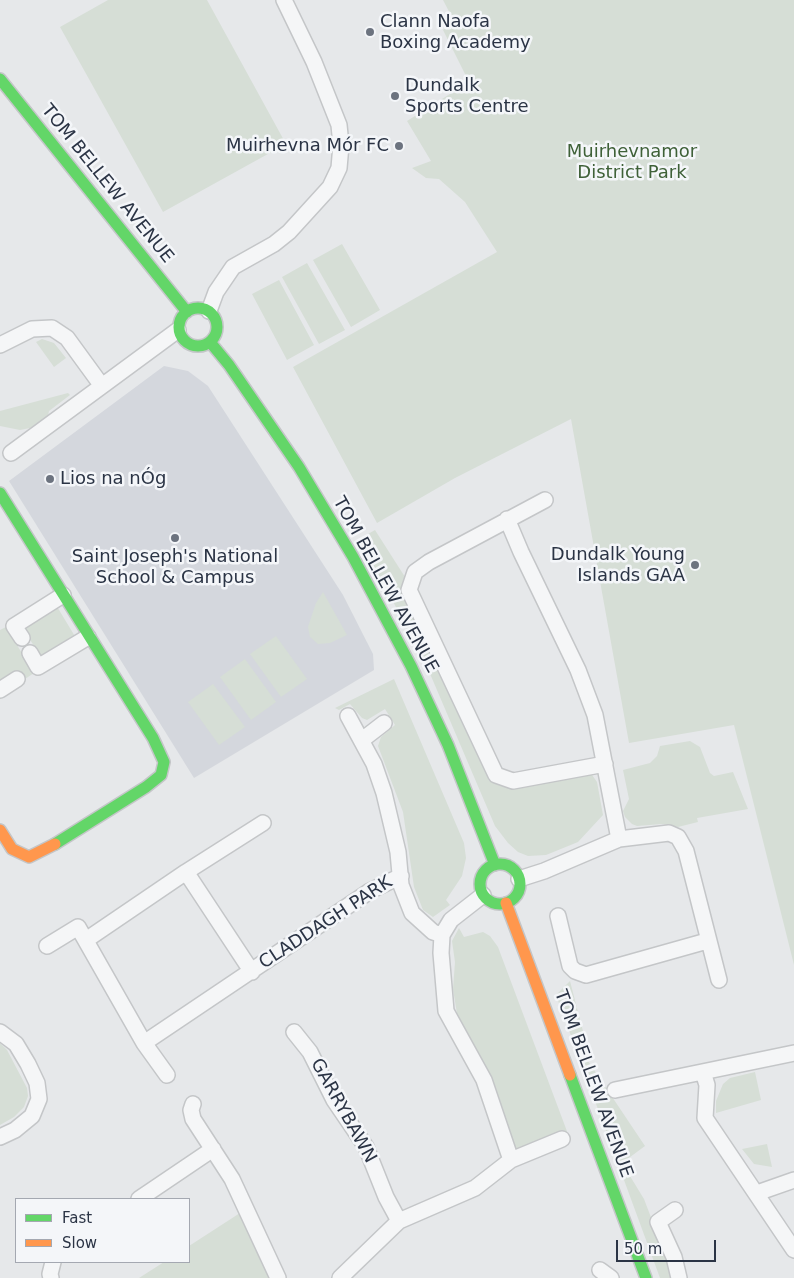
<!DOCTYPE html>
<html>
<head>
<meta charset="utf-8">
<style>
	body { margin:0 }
	#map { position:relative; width:794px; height:1278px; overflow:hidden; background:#e6e8ea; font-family:"DejaVu Sans",sans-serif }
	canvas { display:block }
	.legend { position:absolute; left:15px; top:1198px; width:175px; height:65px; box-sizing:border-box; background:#f4f6f9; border:1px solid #a4a8b1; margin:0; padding:6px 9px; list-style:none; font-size:15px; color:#2b3445 }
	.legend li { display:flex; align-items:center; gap:10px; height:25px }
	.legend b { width:25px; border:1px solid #a4a8b1 }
	.scale { position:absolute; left:616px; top:1240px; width:100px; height:22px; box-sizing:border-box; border:2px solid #2b3445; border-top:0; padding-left:6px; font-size:15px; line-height:18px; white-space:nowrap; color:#2b3445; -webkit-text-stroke:4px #f4f6f9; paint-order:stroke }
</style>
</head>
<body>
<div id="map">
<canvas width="794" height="1278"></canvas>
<ul class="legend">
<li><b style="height:6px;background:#63d668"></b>Fast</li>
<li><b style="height:6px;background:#ff974d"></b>Slow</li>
</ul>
<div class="scale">50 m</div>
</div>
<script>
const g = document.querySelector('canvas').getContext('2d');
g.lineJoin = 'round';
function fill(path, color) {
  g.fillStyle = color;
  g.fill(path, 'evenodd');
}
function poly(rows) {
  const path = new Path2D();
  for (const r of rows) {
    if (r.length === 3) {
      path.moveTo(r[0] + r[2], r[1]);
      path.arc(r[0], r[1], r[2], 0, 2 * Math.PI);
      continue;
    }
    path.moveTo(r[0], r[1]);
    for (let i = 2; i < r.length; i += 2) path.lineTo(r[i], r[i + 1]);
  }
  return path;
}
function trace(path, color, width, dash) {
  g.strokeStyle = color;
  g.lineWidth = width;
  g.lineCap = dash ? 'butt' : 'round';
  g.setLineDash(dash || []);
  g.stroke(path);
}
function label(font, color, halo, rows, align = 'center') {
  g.font = font + ' "DejaVu Sans",sans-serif';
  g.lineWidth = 5;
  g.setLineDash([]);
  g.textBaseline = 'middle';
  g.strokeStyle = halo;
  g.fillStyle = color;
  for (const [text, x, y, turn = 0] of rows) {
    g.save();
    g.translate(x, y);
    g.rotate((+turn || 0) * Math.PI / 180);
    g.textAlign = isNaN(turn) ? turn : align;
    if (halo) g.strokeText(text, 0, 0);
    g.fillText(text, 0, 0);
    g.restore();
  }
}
fill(poly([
	[164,366,188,371,208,386,343,595,373,654,374,670,194,778,9,481]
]), '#d4d7dd');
fill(poly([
	[108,0,207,0,286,144,163,212,60,27],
	[443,0,794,0,794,965,734,725,629,743,571,419,455,478,377,523,293,367,497,252,465,202,439,179,426,178,412,168,431,161,407,121,469,82,443,30,455,23],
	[342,244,380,310,351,327,313,260],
	[307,263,345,330,319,344,282,277],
	[279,280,314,345,287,360,252,294],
	[42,339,54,343,66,358,54,367,36,342],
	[68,393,70,395,49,411,48,416,30,428,20,430,0,426,0,411],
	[375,530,405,577,403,584,493,781,505,787,515,788,590,772,597,782,603,815,578,842,546,855,528,856,518,852,508,843,495,826,422,655,359,539],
	[323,592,347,635,330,643,318,644,310,637,308,627,316,603],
	[56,605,76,638,41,657,22,627],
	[6,627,34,673,22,681,0,684,0,630],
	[276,636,307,679,281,697,250,654],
	[245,659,276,702,251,720,220,677],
	[394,679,464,843,466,858,462,876,446,900,450,905,433,917,423,910,414,887,403,812,378,746,381,737,395,725,385,709,367,720,362,718,350,704,339,710,335,708],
	[213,684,245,727,219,745,188,702],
	[690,741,700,747,710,773,714,776,733,772,748,809,697,818,698,822,678,827,662,824,637,826,632,824,625,817,623,811,629,799,623,770,650,763,657,756,660,746],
	[459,928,464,937,483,932,490,936,498,947,568,1134,519,1151,515,1148,491,1081,458,1020,453,989,455,962,452,941],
	[570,981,585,1039,578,1046,645,1146,622,1163,644,1199,674,1278,660,1278,556,995],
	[0,1043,7,1050,27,1088,28,1096,24,1107,14,1117,0,1125],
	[755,1072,761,1100,716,1113,716,1101,723,1084,730,1078],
	[767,1144,772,1167,754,1164,742,1149],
	[240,1213,270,1278,139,1278,164,1262,189,1262,189,1246]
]), '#d6ded6');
const street = poly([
	[209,311,216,292,233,267,274,244,289,232,330,187,339,168,341,145,339,125,314,62,284,0],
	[0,345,32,329,52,328,67,338,102,386],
	[11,453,178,330],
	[545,500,429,562,415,572,409,590,496,775,513,781,605,764],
	[507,519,521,552,578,670,595,715,619,839],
	[22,638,14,626,63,595],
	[30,653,38,667,88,637],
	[0,690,17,679],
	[348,716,374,764,384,793,398,852,401,885,412,913,433,932,442,935],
	[362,740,384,723],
	[186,872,263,823],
	[519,879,544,871,619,839,669,833,678,837,686,851,719,980],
	[558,916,570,966,575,971,586,975,707,941],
	[86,940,186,872,252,972],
	[47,946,78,927,144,1043,167,1075],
	[0,1032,16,1044,28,1064,37,1083,39,1099,32,1116,15,1130,0,1137],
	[294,1032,310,1052,334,1100,366,1147,386,1197,399,1221],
	[144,1043,370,891,401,876],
	[703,1072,707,1085,705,1118,794,1250],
	[615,1090,794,1053],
	[193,1104,191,1110,193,1119,232,1179,278,1278],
	[511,1160,562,1139],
	[757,1193,794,1180],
	[139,1199,213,1149],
	[675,1210,658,1222,674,1257,679,1278],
	[600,1270,611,1278],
	[51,1278,50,1274,53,1262],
	[340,1278,399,1221,475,1188,511,1160,484,1080,446,1011,441,953,442,935,451,920,483,895]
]);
const fast = poly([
	[0,79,187,312],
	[198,327,19],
	[210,342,229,365,299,467,353,557,411,666,448,745,495,865],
	[0,493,153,738,164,762,161,775,146,787,55,844],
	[500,884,20],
	[570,1075,646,1278]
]);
const slow = poly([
	[0,830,12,849,29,857,55,844],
	[506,903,570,1075]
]);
trace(street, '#c4c6c8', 18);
trace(fast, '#c4c6c8', 14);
trace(slow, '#c4c6c8', 14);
trace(street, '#f5f6f7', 15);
trace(fast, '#63d668', 11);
trace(slow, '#ff974d', 11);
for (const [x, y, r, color] of [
	[370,32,5,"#6c737f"],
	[395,96,5,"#6c737f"],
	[399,146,5,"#6c737f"],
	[50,479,5,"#6c737f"],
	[175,538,5,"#6c737f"],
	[695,565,5,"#6c737f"]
]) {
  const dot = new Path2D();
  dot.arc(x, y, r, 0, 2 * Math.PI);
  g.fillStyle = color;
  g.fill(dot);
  trace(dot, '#f4f6f9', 2);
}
label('18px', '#2b3445', '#f4f6f9', [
	["Clann Naofa",380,22],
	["Boxing Academy",380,43],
	["Dundalk",405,86],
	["Sports Centre",405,107],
	["Muirhevna Mór FC",389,146,"right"],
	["Lios na nÓg",60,479],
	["Dundalk Young",685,555,"right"],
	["Islands GAA",685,576,"right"],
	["Saint Joseph's National",175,557,"center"],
	["School & Campus",175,578,"center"]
], 'left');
label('18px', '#3f6138', '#f4f6f9', [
	["Muirhevnamor",632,152],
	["District Park",632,173]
]);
label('18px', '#2b3445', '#f4f6f9', [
	["TOM BELLEW AVENUE",107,184,51],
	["TOM BELLEW AVENUE",385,585,61],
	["CLADDAGH PARK",326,923,-33],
	["TOM BELLEW AVENUE",593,1084,70],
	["GARRYBAWN",343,1111,61]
]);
</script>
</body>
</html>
